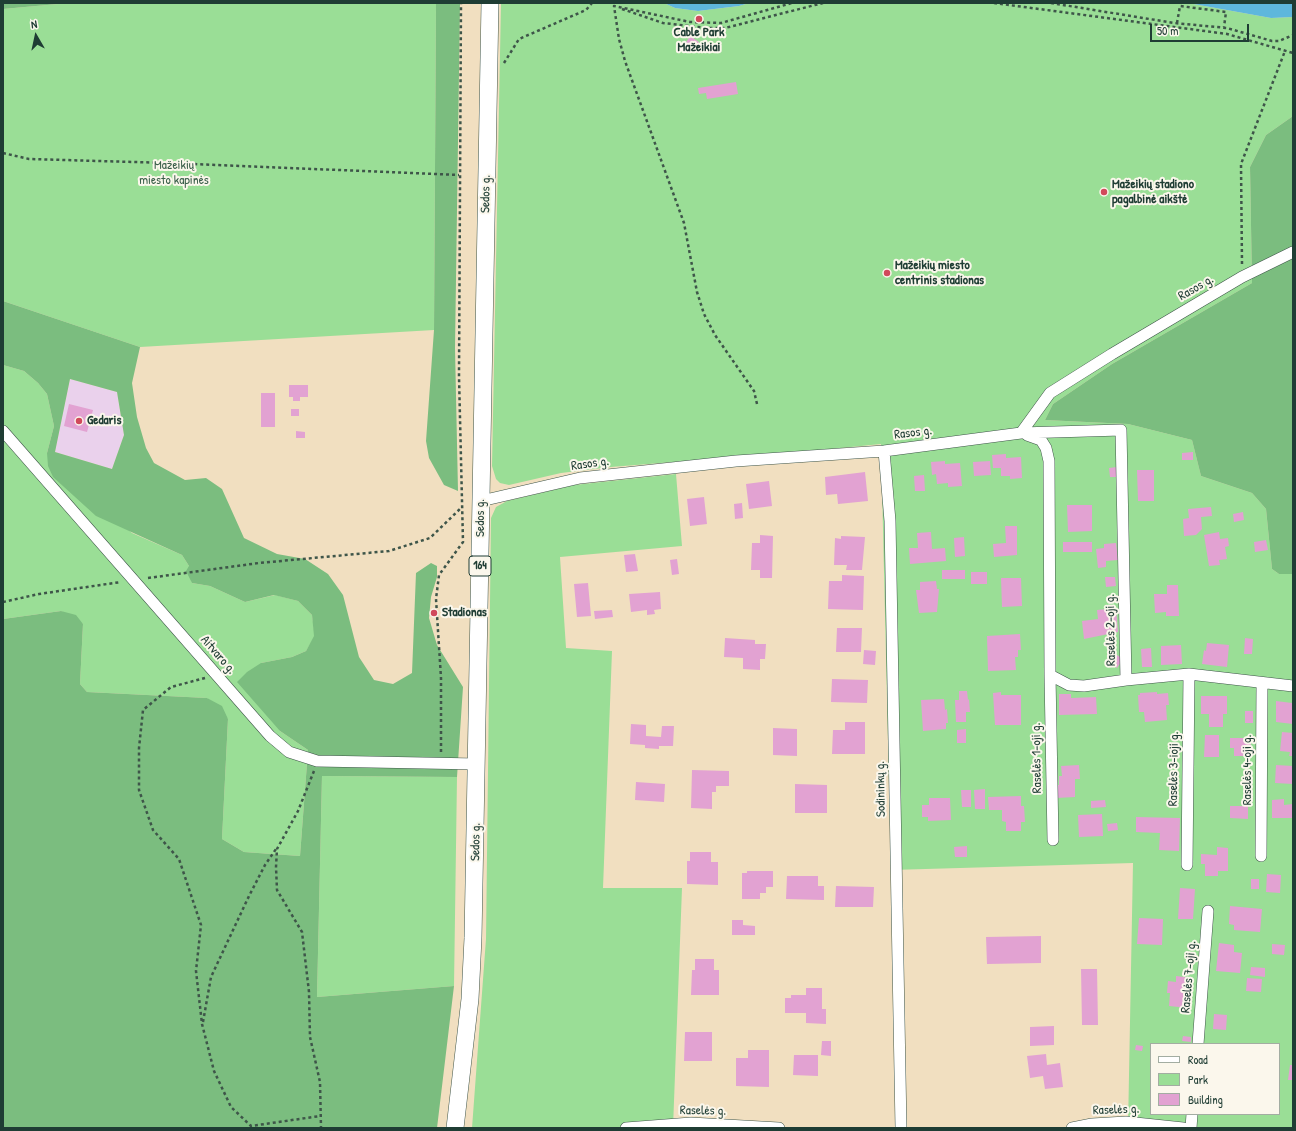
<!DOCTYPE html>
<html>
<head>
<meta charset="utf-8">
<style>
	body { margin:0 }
	#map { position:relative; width:1296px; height:1131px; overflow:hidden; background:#f1dfc0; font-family:"Patrick Hand",sans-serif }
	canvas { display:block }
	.frame { position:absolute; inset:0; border:4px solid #1f3d34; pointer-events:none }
	.legend { position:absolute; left:1150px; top:1043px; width:130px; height:72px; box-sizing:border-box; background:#fbf7ec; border:1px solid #a3ada2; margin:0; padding:5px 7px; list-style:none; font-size:12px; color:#1f3d34 }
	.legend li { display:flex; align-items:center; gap:8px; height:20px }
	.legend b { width:20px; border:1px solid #a3ada2 }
	.north { position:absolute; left:16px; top:16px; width:40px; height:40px; -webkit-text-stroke:3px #fbf7ec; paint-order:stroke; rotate:351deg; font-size:11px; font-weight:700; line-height:16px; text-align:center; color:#1f3d34 }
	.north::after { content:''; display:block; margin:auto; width:14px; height:18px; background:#1f3d34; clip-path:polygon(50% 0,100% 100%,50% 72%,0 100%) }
	.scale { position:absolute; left:1150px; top:24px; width:99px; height:18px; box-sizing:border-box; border:2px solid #1f3d34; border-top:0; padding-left:5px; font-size:12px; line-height:14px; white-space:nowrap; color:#1f3d34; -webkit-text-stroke:3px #fbf7ec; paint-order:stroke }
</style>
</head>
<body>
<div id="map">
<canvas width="1296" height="1131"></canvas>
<div class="frame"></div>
<ul class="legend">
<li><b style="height:5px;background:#fff"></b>Road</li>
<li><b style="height:11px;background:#9ade96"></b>Park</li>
<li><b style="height:11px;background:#e2a2d2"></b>Building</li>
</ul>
<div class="north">N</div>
<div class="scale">50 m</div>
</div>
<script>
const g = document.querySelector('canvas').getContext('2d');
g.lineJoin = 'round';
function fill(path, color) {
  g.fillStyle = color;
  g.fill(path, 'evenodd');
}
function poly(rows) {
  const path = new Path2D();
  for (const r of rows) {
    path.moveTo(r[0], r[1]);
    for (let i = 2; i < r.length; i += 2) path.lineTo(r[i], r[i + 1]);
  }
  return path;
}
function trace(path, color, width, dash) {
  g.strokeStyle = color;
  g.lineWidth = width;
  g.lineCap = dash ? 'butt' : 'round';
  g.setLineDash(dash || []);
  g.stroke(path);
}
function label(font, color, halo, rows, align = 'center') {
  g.font = font + ' "Patrick Hand",sans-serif';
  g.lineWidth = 4;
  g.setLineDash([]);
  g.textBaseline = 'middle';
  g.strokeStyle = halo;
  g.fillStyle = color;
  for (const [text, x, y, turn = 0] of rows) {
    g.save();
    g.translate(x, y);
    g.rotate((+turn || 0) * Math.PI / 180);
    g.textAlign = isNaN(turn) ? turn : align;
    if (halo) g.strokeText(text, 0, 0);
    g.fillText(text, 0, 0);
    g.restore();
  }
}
fill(poly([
	[70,379,117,392,124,435,112,469,55,452]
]), '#ead1ec');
fill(poly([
	[69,3,436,3,434,330,140,347,3,301,3,9],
	[501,3,664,3,675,8,698,11,739,6,749,3,1188,3,1271,18,1293,17,1293,116,1266,135,1250,167,1252,283,1112,364,1053,404,1045,420,1128,424,1192,440,1201,476,1252,493,1266,509,1272,569,1279,574,1293,574,1293,1128,1128,1128,1133,863,891,870,881,444,811,451,611,467,561,473,509,485,500,483,496,479,492,466],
	[1151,1044,1279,1044,1279,1114,1151,1114],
	[3,365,24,371,38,383,47,394,54,426,47,453,132,533,182,555,189,566,192,583,210,586,245,602,275,595,298,601,312,615,315,636,306,651,292,657,261,663,280,731,308,750,300,856,244,852,222,839,228,719,207,698,87,692,80,684,83,624,61,611,3,619],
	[676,474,682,546,560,557,566,648,612,651,603,888,682,888,673,1128,472,1128,486,939,491,518,496,507,507,501,574,485],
	[322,776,457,777,454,986,317,997]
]), '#9ade96');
fill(poly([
	[3,3,69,3,3,9],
	[436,3,460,3,455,348,458,491,444,485,429,458,426,441,434,330],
	[1293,116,1293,574,1279,574,1272,569,1266,509,1252,493,1201,476,1192,440,1128,424,1045,420,1053,404,1112,364,1252,283,1250,167,1266,135],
	[3,301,140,347,132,383,137,417,146,448,154,463,185,480,206,478,222,489,244,538,277,554,305,559,328,574,343,595,359,657,374,680,393,684,412,673,416,573,431,563,437,566,437,577,431,597,429,618,437,645,463,687,457,777,322,776,317,997,454,986,437,1128,3,1128,3,619,61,611,76,615,83,624,80,684,87,692,207,698,222,706,228,719,222,839,244,852,300,856,308,750,280,731,237,682,247,672,261,663,292,657,306,651,314,636,312,615,298,601,274,595,245,602,210,586,192,583,186,571,189,566,182,555,96,516,53,477,48,466,47,453,54,426,47,394,38,383,24,371,3,365],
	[70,379,117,392,124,435,112,469,55,452]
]), '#7bbd7f');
fill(poly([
	[664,3,749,3,739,6,698,11,675,8],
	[1188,3,1293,3,1293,17,1271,18]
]), '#5eb7dc');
fill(poly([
	[690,36,699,42,694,50,685,44],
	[736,82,738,94,707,99,706,93,699,94,698,88],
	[289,385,308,385,308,397,300,397,300,401,293,401,293,397,289,397],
	[261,393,275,393,275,427,261,427],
	[69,404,93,410,87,432,64,426],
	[291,409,299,409,299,416,291,416],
	[296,431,305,432,305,438,296,438],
	[1193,452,1193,460,1182,460,1182,453],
	[1006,454,1006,458,1021,457,1022,478,1010,479,1010,476,1001,476,1001,468,993,468,992,455],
	[945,461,945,464,960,463,962,486,948,487,948,483,937,484,936,474,932,475,931,462],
	[990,461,991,475,974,476,973,462],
	[1117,467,1117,477,1110,477,1109,468],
	[1137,470,1154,470,1154,501,1138,501],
	[865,472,868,501,838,504,837,494,826,495,825,477],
	[924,475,925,491,915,491,914,476],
	[769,481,772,506,749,509,746,484],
	[704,497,707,524,690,526,687,499],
	[742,503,743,518,735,519,734,504],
	[1067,505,1092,505,1092,531,1068,532],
	[1211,507,1212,516,1201,517,1202,529,1196,535,1184,536,1183,519,1189,518,1188,509],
	[1243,512,1244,520,1234,522,1233,514],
	[1005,526,1017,526,1017,555,994,557,993,544,1006,543],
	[931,532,932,549,945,548,946,561,910,564,909,548,918,548,917,533],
	[1219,532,1220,539,1228,538,1229,546,1225,547,1227,559,1219,560,1220,565,1209,566,1204,535],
	[760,535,773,536,772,578,760,578,760,570,751,570,752,543,760,543],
	[841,536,865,537,862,570,846,570,847,565,834,565,835,538,841,539],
	[964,537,965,556,955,557,954,538],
	[1266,540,1268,550,1255,552,1254,542],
	[1063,542,1092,542,1092,552,1063,552],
	[1116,543,1118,560,1106,561,1106,567,1098,568,1096,549,1104,548,1104,544],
	[635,554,638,571,626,572,624,555],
	[677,559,679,574,672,575,670,560],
	[942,570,965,570,965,579,942,579],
	[971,572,987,572,987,584,971,584],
	[842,575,864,576,863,610,828,609,829,581,842,581],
	[1105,577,1115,577,1116,586,1106,587],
	[1001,578,1021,578,1022,606,1002,607],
	[936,581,937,589,939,589,937,612,919,613,916,590,920,590,920,582],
	[588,583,591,616,577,617,574,584],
	[1167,585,1178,585,1179,616,1166,616,1166,612,1155,613,1154,594,1167,594],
	[660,592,661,609,654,610,655,614,647,615,647,610,631,612,629,594],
	[1116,608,1118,632,1084,639,1082,621,1098,619,1097,610],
	[612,610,613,617,595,619,594,611],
	[837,628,862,628,861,652,836,652],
	[1020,634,1021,650,1018,650,1018,657,1015,657,1016,670,988,671,987,636],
	[725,638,755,640,755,644,766,644,765,659,760,659,760,670,743,669,743,658,724,657],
	[1245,638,1253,639,1252,654,1244,654],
	[1207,643,1229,645,1227,667,1202,664,1204,650,1206,651],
	[1181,645,1182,664,1161,665,1161,646],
	[1151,648,1152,667,1142,667,1141,649],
	[864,650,876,651,875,665,863,664],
	[1117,655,1123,659,1117,668,1111,664],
	[832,679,868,680,867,703,831,702],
	[959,691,967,691,968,700,969,699,970,712,966,712,966,722,956,722,955,700,959,700],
	[1001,692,1001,695,1021,695,1021,725,995,725,993,693],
	[1157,692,1157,694,1168,693,1169,705,1166,705,1167,720,1145,722,1144,712,1139,712,1138,695,1140,695,1140,693],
	[1059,694,1071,694,1071,698,1096,697,1097,714,1059,715],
	[1201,696,1227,696,1227,714,1223,714,1223,727,1209,727,1209,714,1201,714],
	[944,699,945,710,947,709,948,723,946,723,946,729,923,731,921,700],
	[1276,701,1292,703,1293,724,1276,722],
	[1245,711,1253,711,1253,723,1245,723],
	[845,722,865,722,865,754,832,754,833,730,845,730],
	[631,724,646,725,646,736,661,737,662,726,674,726,673,746,659,746,659,749,645,748,645,745,630,744],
	[773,728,797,729,797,756,773,755],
	[966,729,966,743,957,743,957,730],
	[1282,732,1293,733,1293,756,1289,756,1290,752,1280,751],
	[1205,735,1219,735,1219,757,1204,757],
	[1230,738,1252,738,1249,756,1234,756,1234,748,1230,748],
	[1079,765,1080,779,1075,779,1075,797,1056,798,1056,785,1059,785,1059,776,1062,776,1061,766],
	[1276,765,1293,766,1293,784,1275,783],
	[692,770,729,771,729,786,716,786,716,792,712,792,712,809,691,808],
	[636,782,665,784,664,802,635,800],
	[795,784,827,785,827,813,795,813],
	[985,789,985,809,975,809,974,790],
	[961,790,971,790,971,807,962,807],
	[1021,796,1021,806,1024,806,1025,822,1021,822,1021,831,1006,831,1006,822,1002,821,1002,810,989,810,988,797],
	[929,798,950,798,951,820,928,821,928,817,922,817,922,805,929,805],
	[1284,799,1284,805,1293,804,1293,818,1272,818,1272,800],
	[1105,800,1106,807,1091,808,1091,801],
	[1230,806,1248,806,1248,819,1230,818],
	[1102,814,1103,836,1079,837,1078,815],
	[1136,817,1180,818,1179,851,1159,850,1160,833,1136,832],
	[1117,823,1118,830,1108,831,1107,824],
	[967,846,967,857,955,857,954,847],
	[1217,847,1228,848,1228,871,1218,871,1218,876,1205,876,1205,864,1201,864,1201,854,1217,855],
	[690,852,711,852,711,862,718,862,718,885,687,884,687,861,690,861],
	[747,871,773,871,773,887,766,887,766,893,760,893,760,899,742,899,742,873,747,873],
	[1267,874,1281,875,1280,893,1266,892],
	[787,876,818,876,818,886,824,886,824,900,786,899],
	[1251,879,1259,879,1259,889,1251,889],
	[836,886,874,887,873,907,835,907],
	[1180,888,1195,889,1193,919,1178,919],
	[1230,906,1262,909,1260,932,1234,930,1234,925,1229,924],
	[1139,918,1163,919,1162,945,1137,944],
	[732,920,743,920,743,925,755,926,755,935,732,935],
	[1041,936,1041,963,987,964,986,937],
	[1219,943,1234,945,1234,952,1242,953,1240,973,1216,971],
	[1272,944,1285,945,1284,955,1272,954],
	[695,959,714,959,714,970,719,970,719,995,691,995,692,970,695,970],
	[1251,967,1265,968,1265,977,1250,975],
	[1081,969,1097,969,1098,1025,1082,1025],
	[1176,976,1192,978,1189,1008,1169,1006,1170,993,1167,993,1168,981,1176,982],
	[1247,978,1262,979,1261,992,1246,991],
	[806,988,822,988,822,1009,826,1009,826,1024,806,1023,806,1013,785,1013,785,998,791,998,791,995,806,995],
	[1214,1014,1227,1015,1226,1030,1213,1029],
	[1054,1026,1054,1045,1030,1046,1030,1027],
	[685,1032,712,1032,712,1061,684,1061],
	[1183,1036,1191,1037,1191,1042,1182,1041],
	[822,1041,831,1041,831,1056,821,1055],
	[1136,1045,1143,1046,1142,1051,1135,1050],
	[748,1050,769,1050,769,1087,736,1086,736,1058,748,1058],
	[1046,1054,1047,1065,1060,1063,1063,1087,1045,1089,1043,1076,1030,1078,1027,1056],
	[794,1055,818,1055,818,1076,793,1075],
	[1290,1065,1293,1065,1293,1080,1288,1080]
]), '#e2a2d2');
const minor = poly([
	[3,431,270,736,289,752,317,761,477,764],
	[1021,433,1121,430,1126,680,1189,674,1293,686],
	[1027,435,1041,440,1046,448,1049,461,1050,675,1069,685,1084,686,1126,680],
	[884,451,890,521,901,1128],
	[481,501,580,478,736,461,884,451,1021,433,1050,393,1112,354,1242,277,1293,252],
	[1050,675,1053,840],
	[1261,856,1262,684],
	[1187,865,1189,674],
	[1198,1044,1208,911],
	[626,1128,691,1123,779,1128],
	[1072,1128,1092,1124,1126,1122,1183,1128],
	[1191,1128,1192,1114]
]);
const primary = poly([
	[455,1128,470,999,473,938,490,3]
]);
trace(minor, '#3e5549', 12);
trace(primary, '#3e5549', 18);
trace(poly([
	[994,3,1227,34,1293,53],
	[1051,3,1174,23,1227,28,1272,41,1279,41,1293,35],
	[622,9,663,23,707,28,725,28,823,3],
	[1177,23,1180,6,1226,12,1224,27],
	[504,63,519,39,586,10,592,3],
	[3,153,29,159,169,163,459,175],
	[1242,264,1241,164,1285,51],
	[757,404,754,391,715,335,704,314,697,292,684,223,625,61,619,39,614,6,690,22,721,23,792,3],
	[148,578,259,563,389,551,430,538,462,507],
	[3,602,39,594,121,582],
	[205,678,171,687,143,710,139,748,139,790,153,830,179,859,201,925,196,971,202,1024,214,1071,231,1107,251,1126,320,1116],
	[441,752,441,678,436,599,439,575,463,542,459,376,461,3],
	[314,771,298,811,277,849,276,867,277,890,302,932,309,992,310,1037,320,1082,321,1128],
	[203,1022,211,977,249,896,265,865,276,849]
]), '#3e5549', 2.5, [3, 3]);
trace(minor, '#fff', 11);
trace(primary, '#fff', 17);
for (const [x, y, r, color] of [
	[699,19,4,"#d1495b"],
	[1104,192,4,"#d1495b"],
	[887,273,4,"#d1495b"],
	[79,421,4,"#d1495b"],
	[434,613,4,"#d1495b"]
]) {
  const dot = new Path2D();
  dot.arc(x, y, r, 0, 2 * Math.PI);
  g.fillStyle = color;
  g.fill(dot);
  trace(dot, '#fbf7ec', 1.5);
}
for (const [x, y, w] of [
	[480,566,22]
]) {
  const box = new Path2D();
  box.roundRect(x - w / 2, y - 10, w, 20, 3);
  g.fillStyle = '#fbf7ec';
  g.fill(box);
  trace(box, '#1f3d34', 1);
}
label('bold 12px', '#1f3d34', null, [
	["164",480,566]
]);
label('bold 13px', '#1f3d34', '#fbf7ec', [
	["Cable Park",699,33,"center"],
	["Mažeikiai",699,48,"center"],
	["Mažeikių stadiono",1112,185],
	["pagalbinė aikštė",1112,200],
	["Mažeikių miesto",895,266],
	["centrinis stadionas",895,281],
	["Gedaris",87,421],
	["Stadionas",442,613]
], 'left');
label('13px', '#385d48', '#fbf7ec', [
	["Mažeikių",174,166],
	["miesto kapinės",174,181]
]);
label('13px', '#1f3d34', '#fbf7ec', [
	["Sedos g.",486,194,-89],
	["Rasos g.",1196,288,-30],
	["Rasos g.",913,433,-7],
	["Rasos g.",590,464,-8],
	["Sedos g.",481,518,-90],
	["Raselės 2-oji g.",1111,630,-91],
	["Aitvaro g.",218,655,49],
	["Raselės 1-oji g.",1037,758,-91],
	["Raselės 3-ioji g.",1174,769,-89],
	["Raselės 4-oji g.",1248,770,-90],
	["Sodininkų g.",881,789,-91],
	["Sedos g.",476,842,-89],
	["Raselės 7-oji g.",1189,977,-85],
	["Raselės g.",1116,1110,-2],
	["Raselės g.",703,1111,1]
]);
</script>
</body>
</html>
